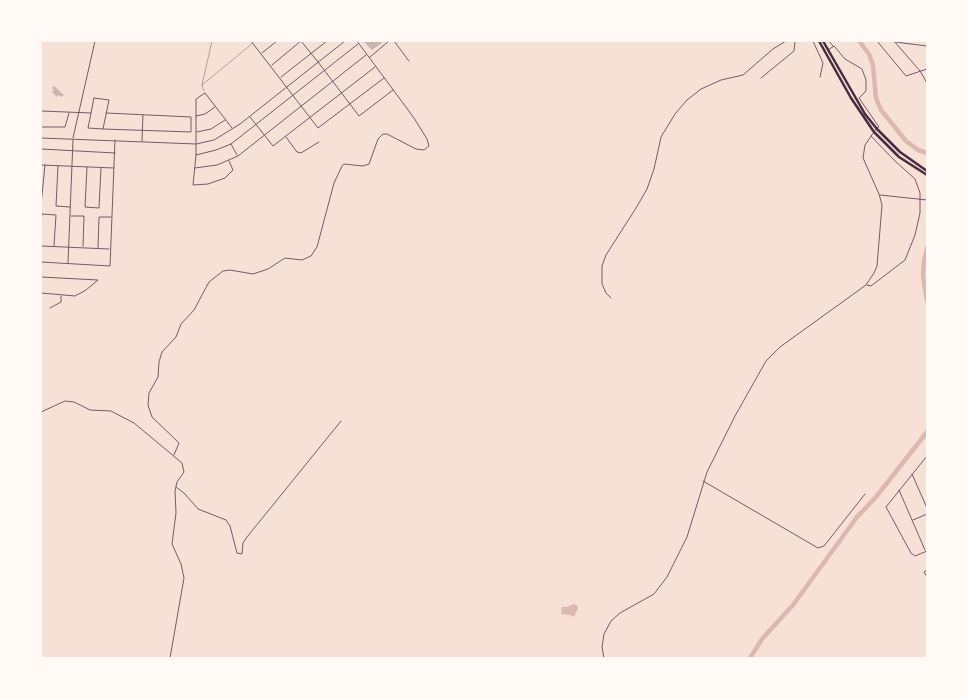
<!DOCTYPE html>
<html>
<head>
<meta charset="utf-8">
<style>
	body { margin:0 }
	#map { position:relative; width:968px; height:699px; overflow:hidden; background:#f7e1d7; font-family:"IBM Plex Sans",sans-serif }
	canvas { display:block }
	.frame { position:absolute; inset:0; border:42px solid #fffaf5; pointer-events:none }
</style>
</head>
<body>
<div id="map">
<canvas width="968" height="699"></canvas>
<div class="frame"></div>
</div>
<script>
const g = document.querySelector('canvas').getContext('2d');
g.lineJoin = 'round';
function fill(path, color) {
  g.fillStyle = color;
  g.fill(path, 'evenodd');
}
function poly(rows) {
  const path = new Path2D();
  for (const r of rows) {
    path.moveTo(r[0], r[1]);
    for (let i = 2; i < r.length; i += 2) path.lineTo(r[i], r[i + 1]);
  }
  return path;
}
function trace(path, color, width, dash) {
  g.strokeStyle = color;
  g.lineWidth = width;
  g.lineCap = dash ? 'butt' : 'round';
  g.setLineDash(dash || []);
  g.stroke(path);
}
fill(poly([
	[573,604,577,605,578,609,574,617,570,615,561,614,562,607,567,607]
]), '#dcb8b0');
trace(poly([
	[859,41,869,54,873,65,876,98,881,110,906,141,918,150,927,153],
	[927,248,924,261,923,276,927,301],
	[750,658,762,639,793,605,857,517,876,497,927,432]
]), '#dcb8b0', 4.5);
fill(poly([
	[363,41,381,41,382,43,372,50],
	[54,86,64,95,61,97,59,95,57,97,52,92,54,90,52,88]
]), '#ccb4b1');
trace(poly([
	[202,85,253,43],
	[204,91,202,85,212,41]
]), '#755966', 0.5);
trace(poly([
	[251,41,318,128,384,78],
	[394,41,409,61],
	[813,41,823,63,820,77],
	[829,41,833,46],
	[877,41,906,76,927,69],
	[894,41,920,71,927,83],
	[895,42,927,46],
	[828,50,834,46,845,59,862,69,866,80,866,91,859,98,879,127,877,128],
	[262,53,277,41],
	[370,57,389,41],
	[318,62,359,116,393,90],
	[272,65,301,41],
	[281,77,327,41],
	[761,78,794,51,795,41],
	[94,98,109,100,103,129,88,128,94,98],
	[41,111,91,113],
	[196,116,205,114,215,107],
	[250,117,273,146,375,67],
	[41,127,65,127,69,113],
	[103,129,191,132,191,117,106,113],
	[197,132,211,129,225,120],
	[286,137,297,152,301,153,319,142],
	[142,141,143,115],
	[231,144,237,155],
	[41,149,115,153],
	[196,155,216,150,231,144,358,44],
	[229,161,233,170,225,178,208,184,193,185,196,155,196,99,205,93,232,128],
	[41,165,114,168],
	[58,166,56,206,70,207],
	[87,167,85,207,99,208,101,168],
	[195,168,217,165,238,156,366,55],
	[880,195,927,200],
	[41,205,45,165],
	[71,216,84,216,83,246],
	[41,220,42,214,56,215,54,246],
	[41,246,109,249],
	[98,248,99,217,111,217],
	[41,262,110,266,115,140],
	[68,263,73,140],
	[41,277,98,280,86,290,75,296,41,293],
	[867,285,871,286,905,260,915,235,920,213,920,193,915,179,894,160,871,136],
	[611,298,606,293,602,284,602,266,606,255,636,208,647,189,654,169,661,137,675,114,687,100,701,89,721,80,743,75,773,49,786,41],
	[50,308,61,302,61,296],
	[174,455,179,443,152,417,148,405,149,393,158,377,159,362,162,352,176,337,181,324,194,310,209,282,223,271,230,270,253,274,268,269,285,258,302,260,311,256,317,247,334,183,342,166,344,164,363,166,369,164,378,139,383,134,387,134,416,149,424,150,429,146,427,139,414,118,357,41],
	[927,456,886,507,911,553,915,556,927,551],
	[912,474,927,508],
	[703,481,818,548,824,546,865,494],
	[176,487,184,493,198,509,226,520,230,526,237,553,242,554,243,543,247,537,341,421],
	[899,490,925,550],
	[913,520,927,514],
	[927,570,924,572,927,577]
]), '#755966', 1);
trace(poly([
	[301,41,318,62],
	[41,138,196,144,214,140,240,124,345,41],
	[73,138,95,41],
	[41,412,65,401,74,402,90,410,111,411,134,423,182,463,184,472,177,482,175,491,176,513,172,544,181,564,184,578,170,658],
	[604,658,602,647,604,634,611,621,620,613,654,594,667,577,687,537,707,472,735,416,766,361,780,347,866,285,874,273,877,266,882,205,879,194,863,158,865,145,876,129]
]), '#755966', 1);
trace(poly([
	[819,41,851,98,874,132,899,157,927,175],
	[823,41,865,114,877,129,900,152,927,171]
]), '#4a2c40', 2.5);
</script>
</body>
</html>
